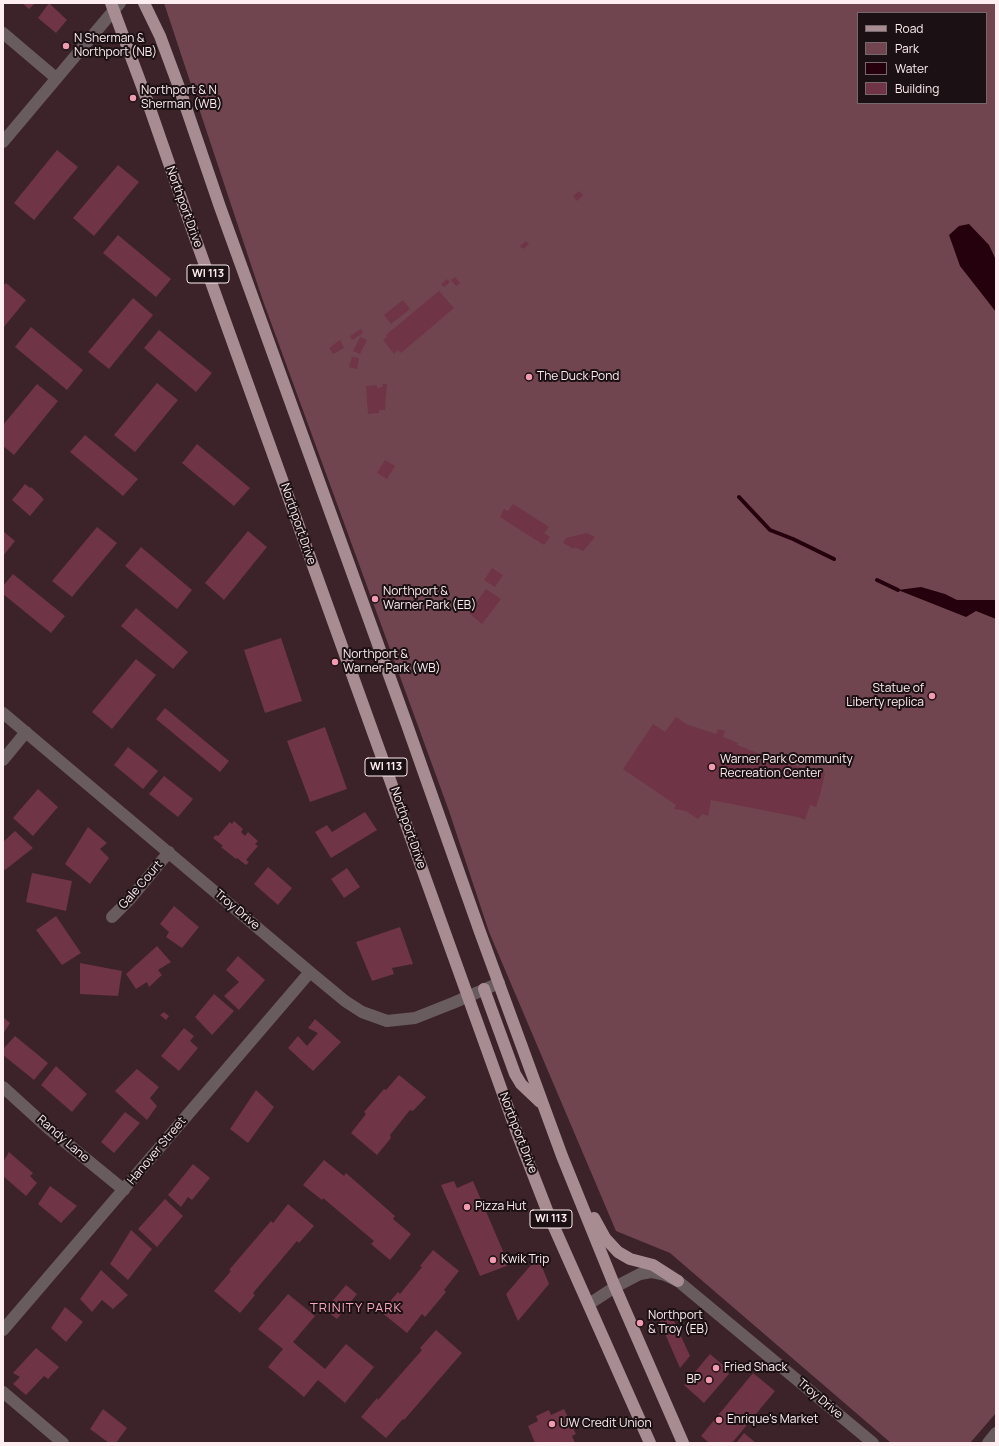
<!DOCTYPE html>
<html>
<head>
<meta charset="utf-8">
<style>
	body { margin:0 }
	#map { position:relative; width:999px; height:1446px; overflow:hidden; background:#3b2329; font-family:Manrope,sans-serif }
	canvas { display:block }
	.frame { position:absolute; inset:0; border:4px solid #feedf1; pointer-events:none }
	.legend { position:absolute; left:857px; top:12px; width:130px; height:92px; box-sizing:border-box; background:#1b1013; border:1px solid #76686c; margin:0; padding:5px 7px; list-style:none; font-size:12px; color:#feedf1 }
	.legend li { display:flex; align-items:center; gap:8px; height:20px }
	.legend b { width:20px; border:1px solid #76686c }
</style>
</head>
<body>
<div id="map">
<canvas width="999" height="1446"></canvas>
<div class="frame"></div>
<ul class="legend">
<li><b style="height:5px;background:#a78d92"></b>Road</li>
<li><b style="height:11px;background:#704550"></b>Park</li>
<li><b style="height:11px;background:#25000d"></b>Water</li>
<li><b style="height:11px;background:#6f3445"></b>Building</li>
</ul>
</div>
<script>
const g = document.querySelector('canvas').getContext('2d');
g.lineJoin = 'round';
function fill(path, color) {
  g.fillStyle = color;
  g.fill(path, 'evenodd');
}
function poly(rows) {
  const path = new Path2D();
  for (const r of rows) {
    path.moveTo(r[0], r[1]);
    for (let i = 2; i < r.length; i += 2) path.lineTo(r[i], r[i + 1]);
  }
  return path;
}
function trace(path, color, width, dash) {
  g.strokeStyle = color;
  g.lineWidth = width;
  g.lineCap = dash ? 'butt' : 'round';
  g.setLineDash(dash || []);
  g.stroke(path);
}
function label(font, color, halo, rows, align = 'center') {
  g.font = font + ' Manrope,sans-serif';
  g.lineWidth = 4;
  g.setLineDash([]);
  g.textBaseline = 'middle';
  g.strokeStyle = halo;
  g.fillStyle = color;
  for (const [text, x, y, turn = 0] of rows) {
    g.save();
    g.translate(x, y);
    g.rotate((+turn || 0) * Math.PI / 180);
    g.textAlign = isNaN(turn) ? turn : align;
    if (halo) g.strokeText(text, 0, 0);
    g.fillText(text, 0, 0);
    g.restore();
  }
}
fill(poly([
	[164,3,996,3,996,1413,970,1443,891,1443,670,1253,616,1231,489,932,449,811,262,298],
	[858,13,986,13,986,103,858,103]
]), '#704550');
fill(poly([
	[969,224,989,245,996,260,996,312,960,266,949,235,959,226],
	[921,587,945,594,957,600,996,600,996,619,976,611,966,617,898,590]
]), '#25000d');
trace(poly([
	[739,497,770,530,793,539,834,559],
	[877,580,898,590]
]), '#25000d', 4);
fill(poly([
	[22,3,35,3,29,9],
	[49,3,67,20,56,33,38,18],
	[57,150,78,167,34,220,14,203],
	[118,165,139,182,94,236,73,218],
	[579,191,583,195,577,201,573,196],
	[118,235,171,279,156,297,103,253],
	[526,241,529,244,523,249,520,246],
	[455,277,460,283,456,286,451,280],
	[447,279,450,282,444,287,441,284],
	[6,283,26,300,3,328,3,286],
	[439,291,454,308,401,353,398,350,394,354,383,340,387,337,386,335],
	[133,298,153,315,109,369,88,352],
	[403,300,410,309,391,324,384,315],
	[31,327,83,370,67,390,15,347],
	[361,329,363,333,352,340,350,336],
	[159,330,212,373,196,392,144,348],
	[360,337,367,340,360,354,353,351],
	[340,340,344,348,333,354,329,348],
	[352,357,359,358,357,369,349,367],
	[157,383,178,400,135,452,114,435],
	[37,384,58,401,14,455,3,446,3,425],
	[382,384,387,384,385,410,379,410,379,413,368,414,366,386,377,385,377,388,383,387],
	[85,435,138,479,123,496,70,452],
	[197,444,250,488,234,506,182,463],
	[385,460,395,466,387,479,377,473],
	[25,484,30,488,31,487,42,497,42,498,44,499,30,516,12,500],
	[513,504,549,527,544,533,550,537,544,545,500,517,504,509,508,511],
	[97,527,117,543,72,597,52,581],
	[3,531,15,541,3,556],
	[248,531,267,547,224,600,205,583],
	[587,533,595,537,583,551,575,547,574,549,563,543,566,538],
	[141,547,192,590,177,609,125,566],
	[492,568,503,575,495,587,484,580],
	[13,574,65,616,51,633,3,594,3,586],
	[486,589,501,599,482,624,469,613],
	[136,608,188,652,173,669,121,626],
	[281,638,302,701,265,713,244,650],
	[136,659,156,675,112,729,92,712],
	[165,708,229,761,220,772,156,719],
	[676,717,686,724,716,734,718,729,725,731,723,737,738,743,737,745,765,756,791,765,825,773,820,795,816,807,810,805,805,820,798,817,711,800,708,816,702,814,698,819,686,811,674,809,676,805,623,769,653,724,665,732],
	[325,727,347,789,310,802,287,741],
	[128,747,158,771,143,789,114,765],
	[164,776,193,799,178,817,149,794],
	[38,789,58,807,33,836,13,818],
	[365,812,377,830,331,858,315,832,327,825,332,832],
	[234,821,243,829,241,832,245,836,248,832,258,841,255,844,258,846,246,860,249,862,246,865,237,858,236,859,221,847,223,846,213,838,216,835,218,836,230,822,232,824],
	[88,827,107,843,100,849,109,858,90,884,65,864],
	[15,831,33,848,5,870,3,868,3,842],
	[268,867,292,888,278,905,254,884],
	[347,868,360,887,344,898,331,879],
	[32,873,72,881,66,911,26,902],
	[174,906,199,927,182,948,166,937,169,932,160,924],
	[56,916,81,953,62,965,36,930],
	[400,927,413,964,392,968,394,974,372,981,356,942],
	[157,946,171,962,158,970,162,975,149,987,147,982,136,989,126,974],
	[238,956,265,980,239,1010,224,996,239,982,226,970],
	[80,963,122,971,118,996,80,994],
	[214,994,234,1011,212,1035,195,1017],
	[164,1012,169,1016,166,1020,160,1015],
	[3,1017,10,1023,3,1034],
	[315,1019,341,1042,313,1071,288,1048,298,1036,307,1046,318,1033,308,1028],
	[184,1028,194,1036,190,1041,198,1048,179,1071,161,1056],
	[15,1036,48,1063,34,1080,3,1055,3,1049],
	[56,1066,87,1094,72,1112,41,1085],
	[137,1069,159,1087,150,1098,157,1106,147,1120,115,1091],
	[399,1075,426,1097,413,1111,410,1110,390,1135,391,1138,377,1155,351,1133,366,1114,364,1112,384,1089,386,1090],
	[256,1090,274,1107,248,1143,230,1129],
	[125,1112,140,1123,114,1153,101,1142],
	[9,1152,33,1173,30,1176,37,1183,26,1196,3,1176,3,1162],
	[324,1160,344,1176,346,1173,395,1216,393,1219,411,1234,390,1260,371,1244,374,1241,323,1198,322,1200,303,1185],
	[193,1164,210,1178,192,1200,188,1197,181,1207,168,1195],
	[454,1181,457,1188,473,1181,509,1265,480,1276,441,1185],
	[50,1186,77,1206,61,1223,38,1204],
	[165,1199,183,1216,157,1247,138,1229],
	[288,1204,314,1226,299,1243,297,1241,253,1293,255,1295,240,1313,214,1291,231,1271,229,1270,271,1221,273,1223],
	[131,1230,152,1249,128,1280,110,1264],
	[433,1250,459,1271,444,1290,446,1292,425,1317,422,1314,407,1333,381,1312,398,1292,400,1294,422,1267,420,1266],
	[538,1257,549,1284,518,1321,506,1294],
	[101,1270,128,1295,113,1309,102,1300,92,1312,80,1299],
	[346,1285,357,1294,337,1319,325,1310],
	[288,1294,315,1316,293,1342,325,1369,346,1344,374,1367,345,1403,318,1380,304,1397,268,1367,283,1349,258,1329],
	[65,1307,83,1322,66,1342,51,1328],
	[669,1310,690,1356,680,1368,659,1320],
	[436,1330,462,1353,404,1420,403,1419,386,1438,361,1417,377,1398,378,1400,422,1350,420,1348],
	[36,1348,59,1367,48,1379,44,1376,26,1395,13,1384,20,1377,13,1373],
	[710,1354,724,1366,723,1368,729,1374,704,1403,684,1385],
	[753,1373,775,1391,732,1443,709,1443,701,1436],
	[103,1409,127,1428,116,1443,109,1443,90,1429],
	[564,1409,576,1434,572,1436,575,1443,535,1443,528,1426,538,1421,536,1416,549,1410,551,1415],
	[744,1433,756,1443,736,1443]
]), '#6f3445');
trace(poly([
	[3,33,56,78],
	[3,142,120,3],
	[3,713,310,972,345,1001,362,1012,387,1021,415,1018,453,1003,499,983],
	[3,760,26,732],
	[112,917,130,899,169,852],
	[3,1087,48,1128,124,1190],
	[589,1304,615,1287,640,1274,651,1272,665,1275,678,1281,873,1443],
	[3,1330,310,972],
	[3,1392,63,1443],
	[988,1443,996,1433]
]), '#695c5f', 12);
trace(poly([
	[111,3,147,100,188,218,517,1133,550,1218,650,1443],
	[144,3,160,36,180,90,220,207,406,722,480,932,562,1156,615,1287,683,1443],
	[484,989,515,1074,521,1084,540,1102],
	[594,1218,605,1238,618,1252,630,1259,653,1265,678,1281]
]), '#a78d92', 12);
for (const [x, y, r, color] of [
	[66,46,4,"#f29ab0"],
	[133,98,4,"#f29ab0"],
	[529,377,4,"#f29ab0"],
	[375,599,4,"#f29ab0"],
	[335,662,4,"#f29ab0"],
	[932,696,4,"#f29ab0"],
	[712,767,4,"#f29ab0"],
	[467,1207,4,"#f29ab0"],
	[493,1260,4,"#f29ab0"],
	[640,1323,4,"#f29ab0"],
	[716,1368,4,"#f29ab0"],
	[709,1380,4,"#f29ab0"],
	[719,1420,4,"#f29ab0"],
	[552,1424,4,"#f29ab0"]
]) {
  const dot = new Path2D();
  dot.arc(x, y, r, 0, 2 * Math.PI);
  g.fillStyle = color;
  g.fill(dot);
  trace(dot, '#1b1013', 1.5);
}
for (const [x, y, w] of [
	[208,274,42],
	[386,767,42],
	[551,1219,42]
]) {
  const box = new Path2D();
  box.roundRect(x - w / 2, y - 9, w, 18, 3);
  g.fillStyle = '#1b1013';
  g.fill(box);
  trace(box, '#feedf1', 1);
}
label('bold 11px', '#feedf1', null, [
	["WI 113",208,274],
	["WI 113",386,767],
	["WI 113",551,1219]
]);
label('12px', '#feedf1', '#1b1013', [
	["N Sherman &",74,39],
	["Northport (NB)",74,53],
	["Northport & N",141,91],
	["Sherman (WB)",141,105],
	["The Duck Pond",537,377],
	["Northport &",383,592],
	["Warner Park (EB)",383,606],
	["Northport &",343,655],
	["Warner Park (WB)",343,669],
	["Statue of",924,689,"right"],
	["Liberty replica",924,703,"right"],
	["Warner Park Community",720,760],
	["Recreation Center",720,774],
	["Pizza Hut",475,1207],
	["Kwik Trip",501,1260],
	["Northport",648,1316],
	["& Troy (EB)",648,1330],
	["Fried Shack",724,1368],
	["BP",701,1380,"right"],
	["Enrique's Market",727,1420],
	["UW Credit Union",560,1424]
], 'left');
label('12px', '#feedf1', '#1b1013', [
	["Northport Drive",184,207,70],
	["Northport Drive",298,524,71],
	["Northport Drive",408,828,71],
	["Gale Court",141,885,-49],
	["Troy Drive",237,910,40],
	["Northport Drive",518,1133,69],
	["Randy Lane",63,1139,41],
	["Hanover Street",157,1151,-50],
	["Troy Drive",820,1399,40]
]);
g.letterSpacing = '1px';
label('13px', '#fba9bd', '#1b1013', [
	["TRINITY PARK",356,1308]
]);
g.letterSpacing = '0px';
</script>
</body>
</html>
